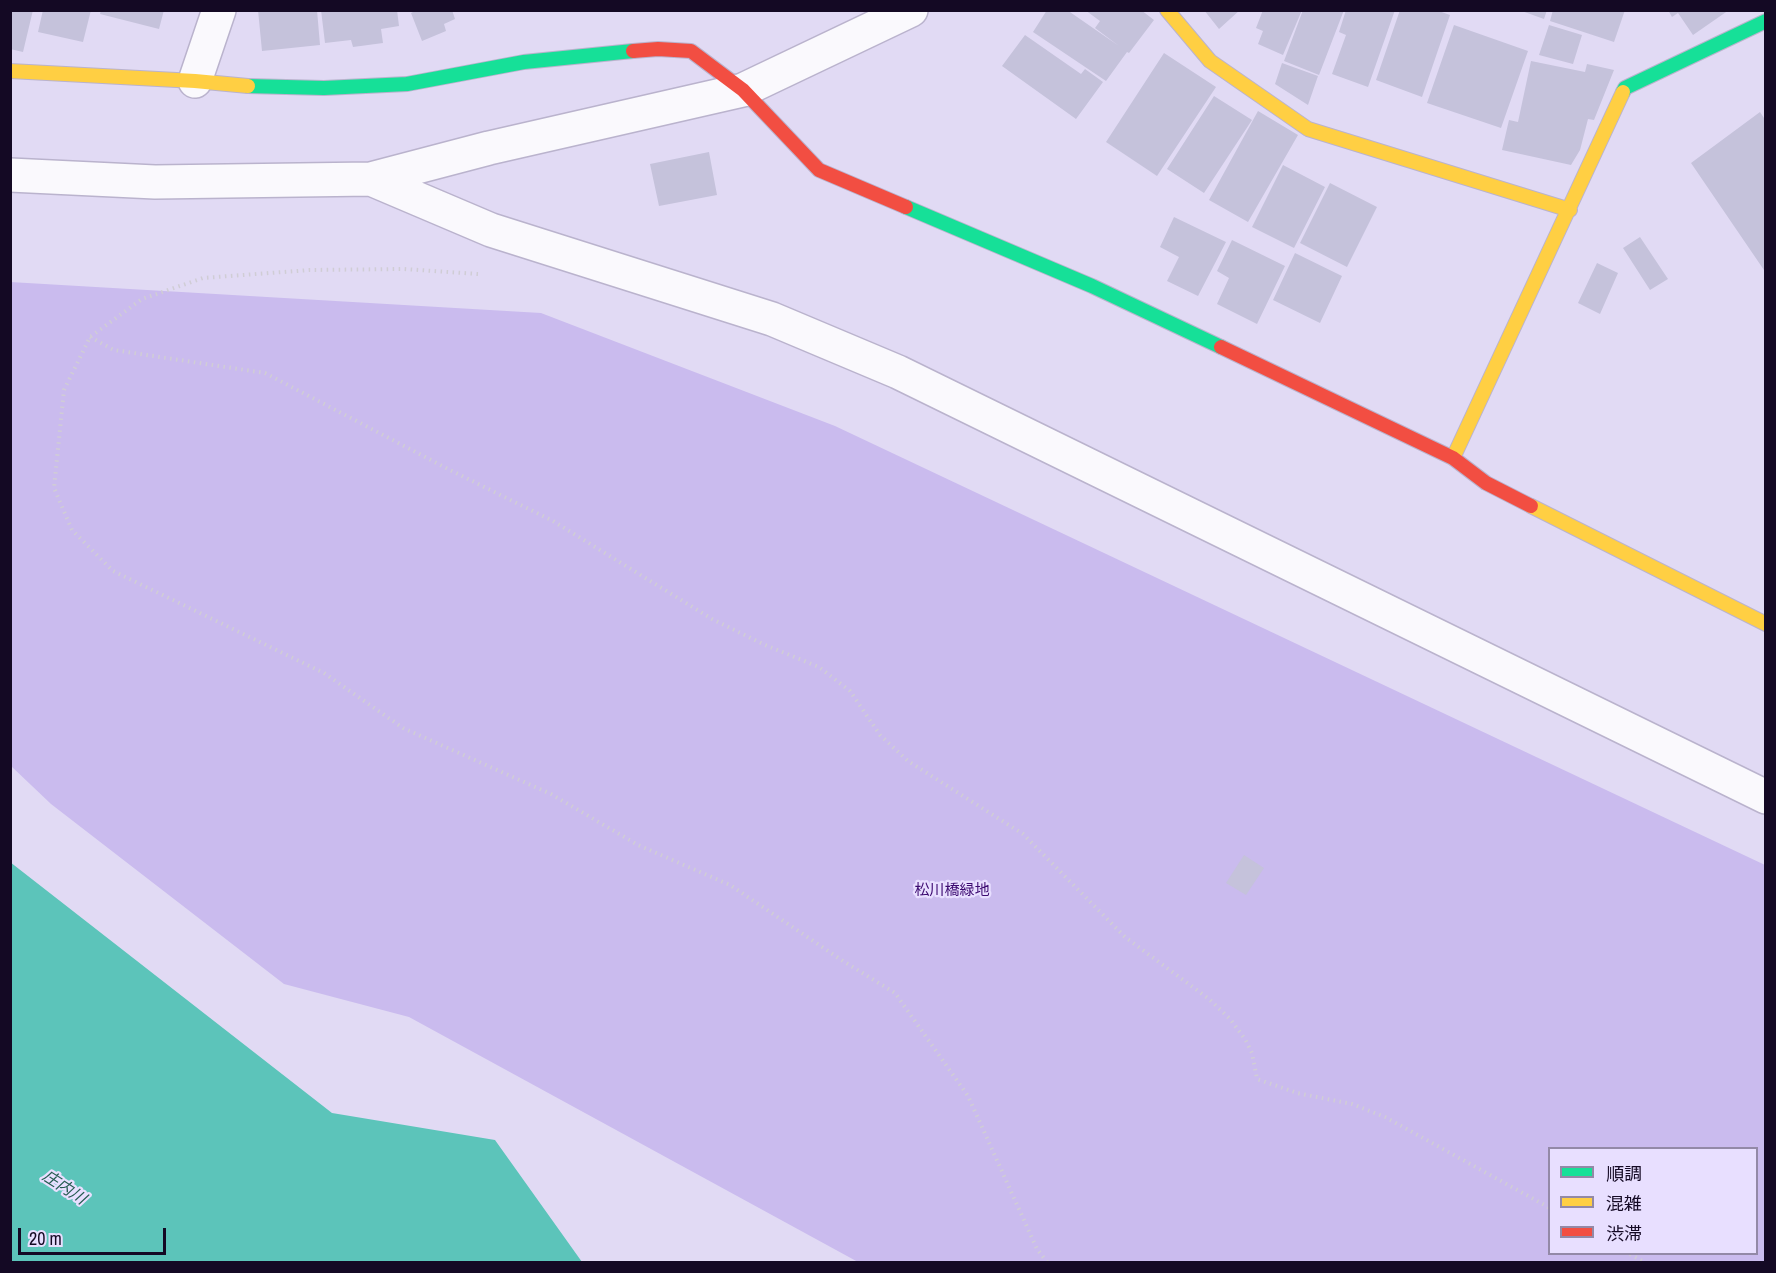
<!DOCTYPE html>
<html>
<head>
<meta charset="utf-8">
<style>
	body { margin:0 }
	#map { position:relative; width:1776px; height:1273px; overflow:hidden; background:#e1daf4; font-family:"Archivo Narrow","Noto Sans JP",sans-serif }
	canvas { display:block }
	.frame { position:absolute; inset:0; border:12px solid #140924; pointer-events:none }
	.legend { position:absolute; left:1548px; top:1147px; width:210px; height:108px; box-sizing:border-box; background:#e8dfff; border:2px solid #9389a7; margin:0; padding:8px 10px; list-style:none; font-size:18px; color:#140924 }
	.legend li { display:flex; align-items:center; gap:12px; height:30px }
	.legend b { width:30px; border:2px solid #9389a7 }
	.scale { position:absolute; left:18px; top:1228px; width:148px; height:27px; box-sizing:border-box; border:3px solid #140924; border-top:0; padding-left:8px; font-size:18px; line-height:21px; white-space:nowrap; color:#140924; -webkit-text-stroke:4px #e8dfff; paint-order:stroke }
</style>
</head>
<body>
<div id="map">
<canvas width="1776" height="1273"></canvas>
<div class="frame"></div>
<ul class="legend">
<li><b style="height:8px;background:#16e098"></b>順調</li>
<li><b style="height:8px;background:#ffcf43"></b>混雑</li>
<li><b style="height:8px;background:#f24e42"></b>渋滞</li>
</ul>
<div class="scale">20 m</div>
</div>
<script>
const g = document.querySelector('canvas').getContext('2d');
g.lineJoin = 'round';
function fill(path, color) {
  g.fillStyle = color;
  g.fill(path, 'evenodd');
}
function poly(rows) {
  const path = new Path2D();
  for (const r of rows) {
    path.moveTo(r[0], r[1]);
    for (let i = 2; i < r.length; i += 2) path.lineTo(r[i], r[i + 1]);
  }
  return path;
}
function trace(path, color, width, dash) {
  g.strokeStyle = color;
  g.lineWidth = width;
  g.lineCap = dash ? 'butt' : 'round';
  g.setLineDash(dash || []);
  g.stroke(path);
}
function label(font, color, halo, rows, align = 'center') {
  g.font = font + ' "Archivo Narrow","Noto Sans JP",sans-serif';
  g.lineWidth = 4.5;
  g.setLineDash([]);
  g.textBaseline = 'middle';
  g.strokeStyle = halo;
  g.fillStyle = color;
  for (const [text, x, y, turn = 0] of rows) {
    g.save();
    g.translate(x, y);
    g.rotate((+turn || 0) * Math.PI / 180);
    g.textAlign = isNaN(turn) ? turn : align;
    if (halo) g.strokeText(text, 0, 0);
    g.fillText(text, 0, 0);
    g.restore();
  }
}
fill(poly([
	[10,282,541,313,835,426,1765,865,1765,1262,858,1262,409,1017,284,984,51,804,11,766],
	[1550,1148,1756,1148,1756,1254,1550,1254]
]), '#cabbee');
fill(poly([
	[10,862,332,1113,495,1140,582,1262,11,1262]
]), '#5cc4ba');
fill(poly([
	[10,10,33,10,23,52,10,49],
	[43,10,91,10,83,42,38,32],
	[101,10,164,10,159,29,100,14],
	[258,10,317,10,320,45,262,51],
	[321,10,397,10,399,26,381,29,383,43,353,47,351,40,325,43],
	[417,10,452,10,455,19,444,24,446,31,422,41,411,13],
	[1047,10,1067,10,1119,46,1095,28,1100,21,1085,10,1141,10,1154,20,1129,53,1127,52,1106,81,1033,32],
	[1204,10,1240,10,1219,29],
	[1263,10,1302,10,1283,55,1258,44,1263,31,1256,28],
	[1303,10,1344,10,1319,75,1284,61],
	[1346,10,1395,10,1368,87,1332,74,1346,35,1339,32],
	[1400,10,1436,10,1450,15,1422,97,1376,80],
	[1519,10,1547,10,1544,19],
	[1553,10,1625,10,1614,42,1550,21],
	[1668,10,1729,10,1693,35,1678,13,1672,17],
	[1454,25,1528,51,1501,128,1427,103],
	[1549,25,1582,35,1573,64,1539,55],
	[1025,35,1081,74,1085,69,1103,82,1076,119,1002,66],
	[1164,53,1216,87,1157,176,1106,142],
	[1531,61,1585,72,1587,64,1614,70,1594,120,1588,119,1580,150,1571,165,1502,150,1509,120,1518,122],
	[1282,63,1318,76,1308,105,1275,84],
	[1214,96,1252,120,1204,193,1167,169],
	[1258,111,1298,135,1248,222,1209,200],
	[1760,112,1766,121,1766,273,1691,163],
	[709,152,717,195,659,206,650,164],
	[1283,165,1325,187,1294,248,1252,227],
	[1330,183,1377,207,1347,267,1300,243],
	[1174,217,1226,242,1198,296,1167,281,1179,257,1160,247],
	[1640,237,1668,279,1650,290,1623,248],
	[1232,240,1285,266,1257,324,1217,304,1229,278,1217,271],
	[1295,253,1342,276,1320,323,1273,300],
	[1597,263,1618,273,1600,314,1578,303],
	[1244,855,1264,868,1246,895,1226,883]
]), '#c5c2db');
const street = poly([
	[195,81,219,10],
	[10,175,155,182,371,179,491,230,772,319,898,372,1766,797],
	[371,179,489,148,743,90,911,10]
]);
const fast = poly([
	[248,86,324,88,407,84,524,62,633,51],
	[1623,92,1625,88,1766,21],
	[906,207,1092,286,1221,347]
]);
const slow = poly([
	[1167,10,1210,61,1308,129,1570,210],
	[10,71,195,81,248,86],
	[1453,458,1623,92],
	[1531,506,1766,624]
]);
const jam = poly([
	[633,51,658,49,691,51,743,90,819,170,906,207],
	[1221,347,1453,458,1486,483,1531,506]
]);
trace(street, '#bab3cd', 36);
trace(fast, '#bab3cd', 16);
trace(slow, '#bab3cd', 16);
trace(jam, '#bab3cd', 16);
trace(poly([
	[478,274,404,269,310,270,203,278,142,299,90,337,64,390,54,488,72,530,113,571,324,673,403,728,551,794,638,845,730,885,843,961,895,993,968,1096,1037,1249,1047,1262],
	[90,337,114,350,265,373,448,469,553,521,712,619,765,645,819,667,850,691,880,735,908,761,1023,834,1125,937,1209,999,1230,1019,1245,1039,1252,1053,1257,1079,1297,1093,1352,1104,1385,1117,1550,1208],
	[1630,1254,1644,1262]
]), '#d0cdd5', 4, [1.5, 4.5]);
trace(street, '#faf9fd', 33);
trace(fast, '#16e098', 14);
trace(slow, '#ffcf43', 14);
trace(jam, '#f24e42', 14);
label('15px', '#3d0b71', '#e8dfff', [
	["松川橋緑地",952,891]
]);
label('italic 16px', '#255c51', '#e8dfff', [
	["庄内川",64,1188,33]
]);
</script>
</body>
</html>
